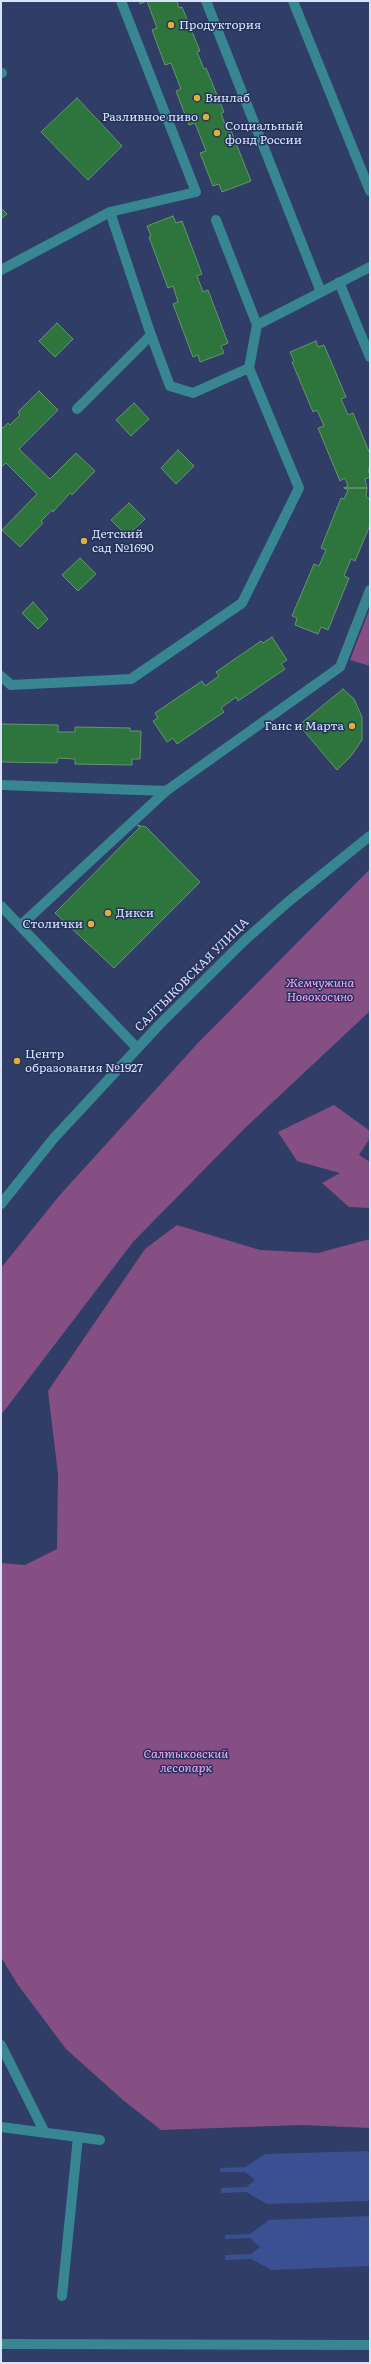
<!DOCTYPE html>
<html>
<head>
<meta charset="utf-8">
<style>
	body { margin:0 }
	#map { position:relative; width:371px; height:2364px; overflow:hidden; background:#2f3d67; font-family:Literata,serif }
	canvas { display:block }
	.frame { position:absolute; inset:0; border:2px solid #d9e3fd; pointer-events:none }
</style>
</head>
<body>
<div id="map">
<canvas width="371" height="2364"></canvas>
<div class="frame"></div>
</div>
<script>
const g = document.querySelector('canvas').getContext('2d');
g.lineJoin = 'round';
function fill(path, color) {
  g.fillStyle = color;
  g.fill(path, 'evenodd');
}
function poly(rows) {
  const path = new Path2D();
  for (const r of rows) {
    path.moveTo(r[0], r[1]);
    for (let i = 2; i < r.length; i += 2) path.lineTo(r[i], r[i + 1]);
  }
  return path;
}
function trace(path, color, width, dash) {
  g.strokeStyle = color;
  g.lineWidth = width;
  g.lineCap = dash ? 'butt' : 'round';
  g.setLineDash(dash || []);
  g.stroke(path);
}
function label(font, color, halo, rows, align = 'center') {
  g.font = font + ' Literata,serif';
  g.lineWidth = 3;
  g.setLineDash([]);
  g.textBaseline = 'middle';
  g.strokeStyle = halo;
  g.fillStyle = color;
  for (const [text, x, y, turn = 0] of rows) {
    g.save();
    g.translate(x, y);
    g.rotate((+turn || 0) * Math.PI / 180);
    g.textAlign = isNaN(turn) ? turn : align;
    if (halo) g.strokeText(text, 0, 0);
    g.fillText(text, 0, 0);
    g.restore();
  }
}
fill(poly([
	[370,608,370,666,350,660],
	[370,869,370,1011,245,1128,133,1242,1,1415,1,1268,59,1196,197,1044],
	[334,1105,370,1131,370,1138,359,1155,370,1162,370,1208,349,1207,322,1183,340,1173,297,1161,278,1132],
	[177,1225,260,1250,318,1253,370,1239,370,2128,302,2125,161,2130,123,2100,66,2049,18,1985,1,1957,1,1563,25,1565,57,1549,58,1474,48,1391,145,1249]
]), '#864f84');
fill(poly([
	[370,2151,370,2201,267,2204,246,2192,221,2193,221,2188,246,2187,255,2180,245,2172,220,2172,220,2168,245,2167,265,2154],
	[370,2216,370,2266,272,2270,251,2259,225,2260,225,2255,251,2254,260,2247,250,2238,225,2239,225,2235,250,2234,269,2220]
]), '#3a5093');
const building = poly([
	[139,1,177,1,179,8,182,7,200,51,197,52,204,69,206,68,224,112,221,113,227,130,230,128,251,181,222,192,219,184,213,186,200,153,206,151,195,123,189,125,176,91,181,89,171,63,165,65,152,30,157,28,147,1,140,4,139,1],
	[77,98,122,146,88,180,41,132,77,98],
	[1,208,7,214,1,219,1,208],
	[173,216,176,223,182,221,202,274,197,276,203,292,208,290,228,343,221,346,224,353,200,362,198,355,193,357,173,304,178,302,173,286,168,288,149,237,151,236,147,226,173,216],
	[57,323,73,339,55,357,39,341,57,323],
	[316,341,318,347,324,345,346,397,341,399,348,415,353,413,370,454,370,468,368,468,370,477,365,479,367,488,344,488,348,486,345,478,340,481,318,428,324,426,317,410,313,412,292,362,294,361,290,352,316,341],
	[39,391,58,410,19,449,50,479,76,453,95,471,72,495,70,493,53,512,52,510,41,521,43,523,20,547,2,530,37,494,6,463,1,467,1,426,3,428,8,423,10,425,20,415,18,412,39,391],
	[134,403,149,419,131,436,116,420,134,403],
	[178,450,194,466,176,484,161,468,178,450],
	[344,488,367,488,366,497,370,499,370,525,355,561,351,559,344,576,349,578,328,630,321,627,318,634,295,625,297,618,292,616,314,564,319,566,326,550,321,548,341,498,344,499,348,490,344,488],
	[129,503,145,519,127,536,111,520,129,503],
	[80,558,96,574,78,591,62,575,80,558],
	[33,602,48,619,38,629,22,613,33,602],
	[272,637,287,660,281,664,285,669,238,701,236,697,221,708,224,712,177,744,173,738,167,742,153,721,158,718,155,713,202,681,205,686,219,676,216,672,261,641,263,643,272,637],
	[343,689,354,699,362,717,362,740,351,756,337,770,299,725,343,689],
	[1,724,58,725,58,732,75,732,75,727,130,728,130,731,141,731,140,759,132,759,132,765,75,764,75,759,58,758,57,763,1,762,1,724],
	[137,825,146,827,200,882,114,968,55,913,140,827,137,825]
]);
fill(building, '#2d753d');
trace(building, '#68946e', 1);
trace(poly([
	[121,1,196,192,110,212,151,335,170,386,193,393,249,368],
	[206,1,321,292],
	[293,1,370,191],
	[1,73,2,73],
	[1,270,110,212],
	[339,282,370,357],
	[257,325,370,267],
	[77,409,151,335],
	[1,676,11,685,131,679,242,603,299,488,249,368,257,325,216,220],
	[1,785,166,791,340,667,370,590],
	[1,906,137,1048],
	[20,926,166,791],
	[1,1204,54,1138,160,1024,245,940,288,902,370,836],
	[1,2045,45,2133],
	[1,2127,78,2137,62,2296],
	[78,2137,100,2140],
	[1,2344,370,2345]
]), '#378691', 10);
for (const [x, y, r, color] of [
	[171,25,4,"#ddb133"],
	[197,98,4,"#ddb133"],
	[206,117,4,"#ddb133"],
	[217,133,4,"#ddb133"],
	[84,541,4,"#ddb133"],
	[352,726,4,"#ddb133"],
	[108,913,4,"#ddb133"],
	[91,924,4,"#ddb133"],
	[17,1061,4,"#ddb133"]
]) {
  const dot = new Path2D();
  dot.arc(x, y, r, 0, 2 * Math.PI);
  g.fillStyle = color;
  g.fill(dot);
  trace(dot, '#25335b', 1.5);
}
label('12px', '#d9e3fd', '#25335b', [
	["Продуктория",179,25],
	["Винлаб",205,98],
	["Разливное пиво",198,117,"right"],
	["Социальный",225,126],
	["фонд России",225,140],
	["Детский",92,534],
	["сад №1690",92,548],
	["Ганс и Марта",344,726,"right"],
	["Дикси",116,913],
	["Столички",83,924,"right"],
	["Центр",25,1054],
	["образования №1927",25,1068]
], 'left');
label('12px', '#d9e3fd', '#25335b', [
	["САЛТЫКОВСКАЯ УЛИЦА",192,975,-45]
]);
label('italic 12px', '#fca7f8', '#25335b', [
	["Жемчужина",320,983],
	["Новокосино",320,997],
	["Салтыковский",186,1754],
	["лесопарк",186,1768]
]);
</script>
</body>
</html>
